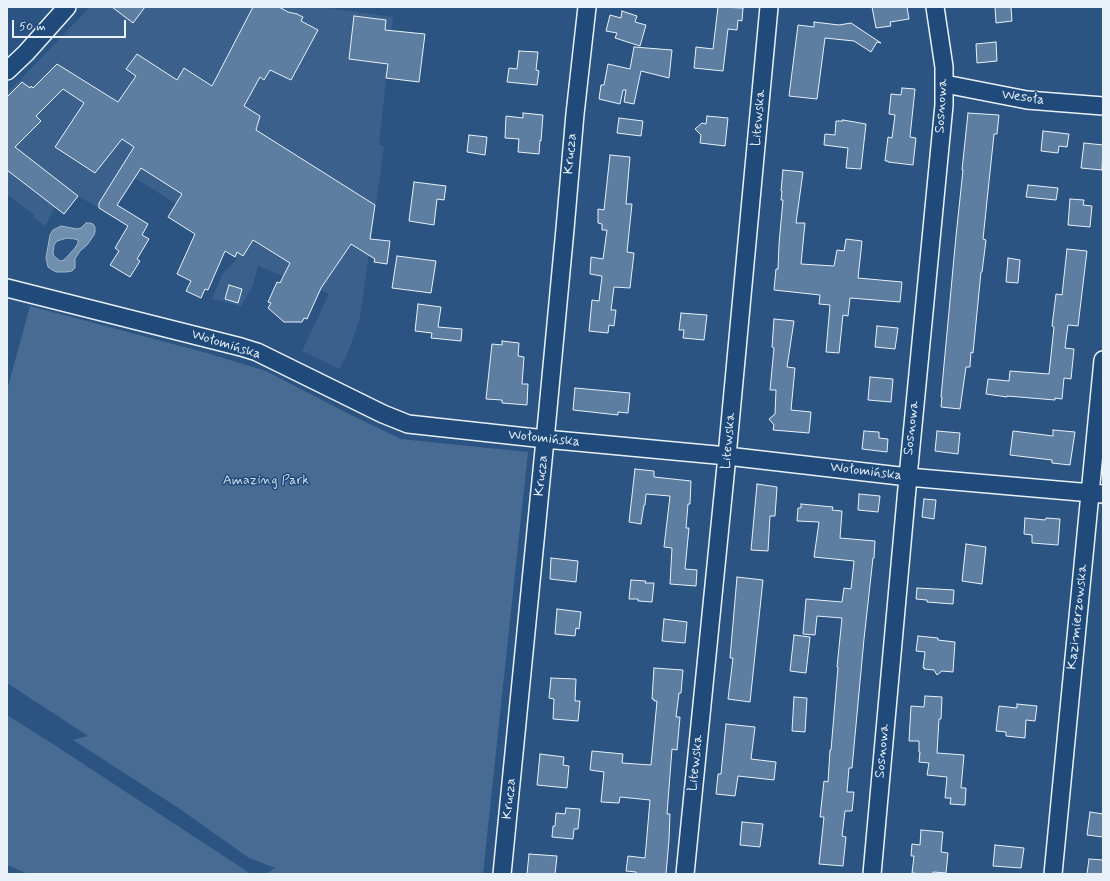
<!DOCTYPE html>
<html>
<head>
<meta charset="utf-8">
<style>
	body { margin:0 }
	#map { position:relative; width:1110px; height:881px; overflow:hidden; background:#2b5482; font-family:Mynerve,sans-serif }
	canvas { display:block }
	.frame { position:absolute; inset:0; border:8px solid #e8f1f8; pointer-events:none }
	.scale { position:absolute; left:12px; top:20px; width:114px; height:18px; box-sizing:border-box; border:2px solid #e8f1f8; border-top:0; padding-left:5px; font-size:12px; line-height:14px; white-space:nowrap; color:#e8f1f8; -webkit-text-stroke:3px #1f4a7a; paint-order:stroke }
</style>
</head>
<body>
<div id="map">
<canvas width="1110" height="881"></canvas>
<div class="frame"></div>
<div class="scale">50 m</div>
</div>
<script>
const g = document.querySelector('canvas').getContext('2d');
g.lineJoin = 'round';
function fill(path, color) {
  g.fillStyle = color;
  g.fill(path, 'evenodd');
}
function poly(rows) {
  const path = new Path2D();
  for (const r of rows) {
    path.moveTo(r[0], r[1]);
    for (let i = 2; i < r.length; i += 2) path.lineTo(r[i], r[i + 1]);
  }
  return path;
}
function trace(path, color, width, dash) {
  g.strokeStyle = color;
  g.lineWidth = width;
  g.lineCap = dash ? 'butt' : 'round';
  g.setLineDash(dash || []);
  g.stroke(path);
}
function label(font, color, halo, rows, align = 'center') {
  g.font = font + ' Mynerve,sans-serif';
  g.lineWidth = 3;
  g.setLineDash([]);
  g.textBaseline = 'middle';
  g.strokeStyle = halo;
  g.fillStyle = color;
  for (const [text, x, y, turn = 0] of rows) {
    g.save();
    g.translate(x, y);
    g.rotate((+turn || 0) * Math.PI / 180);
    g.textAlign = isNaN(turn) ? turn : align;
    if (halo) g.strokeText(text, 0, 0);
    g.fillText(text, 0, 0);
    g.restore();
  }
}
fill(poly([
	[90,7,321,7,393,17,379,144,384,146,360,318,350,347,340,369,302,351,329,294,258,266,252,288,241,306,212,299,223,273,237,259,235,257,186,228,194,215,135,178,111,215,78,196,64,214,55,207,45,226,33,217,34,215,7,194,7,92,20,80]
]), '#3a608b');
fill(poly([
	[30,306,207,353,266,371,351,415,401,439,528,452,483,874,266,874,275,868,249,858,180,809,73,740,88,736,7,683,7,390],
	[7,715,53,744,251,874,28,874,7,865]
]), '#476b93');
const water = poly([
	[86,223,90,223,93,224,95,227,95,232,94,235,87,245,80,251,75,259,75,268,72,271,66,272,56,272,51,269,48,267,46,258,50,235,53,230,61,226,77,229,81,228,86,223],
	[67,238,75,239,78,240,78,243,75,248,64,260,60,261,54,256,53,253,54,245,57,241,67,238]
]);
fill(water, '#708ead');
trace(water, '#a0b6cb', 1);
const building = poly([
	[112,7,145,7,133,23,112,7],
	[253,7,279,7,288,12,297,14,303,17,301,21,318,30,291,80,270,70,264,80,260,77,244,106,260,116,256,130,375,205,370,239,390,241,387,264,374,262,375,259,351,244,321,288,307,319,304,318,302,322,284,322,268,308,271,303,268,302,277,282,280,283,290,263,253,240,243,256,237,252,235,257,225,251,208,290,205,289,201,298,186,291,191,281,177,274,195,234,168,217,182,194,141,168,117,205,148,224,142,235,149,239,137,259,140,261,130,277,110,265,119,251,115,248,128,226,99,208,99,203,134,147,122,139,95,173,55,147,84,103,63,89,36,116,41,121,15,147,78,196,64,214,7,170,7,97,22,82,30,88,31,86,33,88,57,64,118,102,136,76,126,69,137,54,177,80,184,68,212,86,253,7],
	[718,7,743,8,742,21,738,20,737,30,728,29,723,71,694,68,696,47,713,49,718,7],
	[872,7,907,7,909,19,890,22,891,26,876,28,872,7],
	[995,7,1011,7,1012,21,996,23,995,7],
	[622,11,637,16,635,22,646,25,640,46,615,38,617,33,606,31,610,15,621,18,622,11],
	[354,16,386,20,385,30,425,34,419,82,386,78,388,64,349,59,354,16],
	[814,22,839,25,851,23,881,43,877,42,871,52,854,41,825,38,817,99,789,96,798,25,814,27,814,22],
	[996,42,997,61,977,63,976,44,996,42],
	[634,47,672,50,669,78,641,71,634,104,624,102,626,90,623,90,620,104,599,99,601,85,604,85,608,64,630,69,634,47],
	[519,51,538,52,536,70,539,71,537,85,507,82,509,68,517,69,519,51],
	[902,88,915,89,910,137,916,138,913,165,888,162,888,161,885,161,888,137,892,138,895,115,889,114,891,94,901,95,902,88],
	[523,113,543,115,541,141,540,140,539,154,518,152,519,139,505,138,506,116,523,118,523,113],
	[968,113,999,115,997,134,994,134,983,239,986,240,982,272,981,272,973,353,971,352,970,367,966,367,960,409,941,407,942,397,941,397,956,236,963,170,962,170,968,113],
	[707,116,728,118,725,146,700,143,701,135,695,129,702,123,706,124,707,116],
	[619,118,643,121,641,136,617,133,619,118],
	[843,120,866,124,861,169,846,168,848,148,824,145,825,134,835,135,836,121,843,121,843,120],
	[1043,131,1069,134,1067,147,1059,146,1058,153,1041,151,1043,131],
	[469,135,487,137,485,155,467,152,469,135],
	[1084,143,1103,145,1102,170,1081,168,1084,143],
	[610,155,630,157,626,204,632,204,627,252,634,253,630,288,614,287,611,310,616,310,614,326,609,325,608,333,589,331,592,300,599,301,602,276,590,274,591,257,603,259,607,230,602,230,602,224,598,223,598,209,604,210,610,155],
	[783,170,803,172,796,223,805,223,801,264,834,266,837,250,844,251,846,239,862,241,858,278,902,282,900,302,850,298,848,316,843,315,839,353,826,352,830,305,819,304,820,295,774,290,776,269,778,269,779,244,783,200,781,200,782,191,781,191,783,170],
	[414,182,446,186,444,200,437,199,434,225,409,221,414,182],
	[1028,185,1058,188,1056,200,1026,197,1028,185],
	[1070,199,1084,200,1083,205,1092,206,1090,227,1068,225,1070,199],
	[1067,249,1087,251,1078,326,1068,325,1065,348,1074,349,1071,379,1064,378,1062,399,1055,398,1055,400,1007,396,1007,397,986,394,988,379,1009,381,1010,371,1049,374,1054,327,1052,326,1056,294,1062,295,1067,249],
	[397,256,436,261,431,293,392,288,397,256],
	[1008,258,1020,260,1018,283,1006,282,1008,258],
	[229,285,242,289,238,303,225,299,229,285],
	[418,304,441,307,438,327,462,329,461,341,431,338,432,333,415,331,418,304],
	[681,313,707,315,704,340,683,338,684,330,679,330,681,313],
	[774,319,794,321,787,367,795,368,791,410,811,412,809,433,773,430,774,425,769,419,775,414,776,390,770,390,774,348,772,347,774,319],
	[877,326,898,328,895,349,875,347,877,326],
	[502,341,519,343,518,356,524,357,522,384,528,384,527,405,502,403,502,400,486,399,492,344,502,345,502,341],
	[870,377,893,379,891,402,868,400,870,377],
	[575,388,630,393,628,413,618,412,618,415,573,410,575,388],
	[1053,430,1075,432,1070,465,1052,463,1052,460,1010,455,1013,431,1053,436,1053,430],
	[864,431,879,432,879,438,888,439,887,452,862,449,864,431],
	[937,431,960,433,958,454,935,451,937,431],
	[635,469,654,471,654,477,691,481,690,504,688,504,686,528,689,528,685,569,697,570,696,586,670,584,672,548,664,547,670,496,646,494,645,505,644,505,641,524,629,522,635,469],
	[757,484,777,487,775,516,770,516,768,551,751,550,757,484],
	[859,494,880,496,878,512,858,510,859,494],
	[924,499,936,500,934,519,922,517,924,499],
	[801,504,833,507,832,510,842,511,840,538,875,541,874,558,873,558,864,639,852,768,849,768,847,792,854,792,853,802,852,811,845,811,842,836,846,837,843,866,819,864,824,817,820,817,824,781,828,782,830,750,831,750,838,667,837,667,842,618,817,616,815,635,803,634,806,599,842,602,844,588,851,589,854,561,814,557,819,522,797,521,798,508,801,508,801,504],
	[1025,518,1045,520,1046,518,1060,519,1058,545,1032,543,1032,535,1024,534,1025,518],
	[966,544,986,547,982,584,962,581,966,544],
	[551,558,578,561,576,582,550,579,551,558],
	[737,577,763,580,750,702,728,699,733,658,730,658,737,577],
	[631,580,646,581,645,583,654,583,652,602,638,601,638,599,629,599,631,580],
	[917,588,954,590,953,604,927,602,927,600,916,599,917,588],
	[557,609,581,612,579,629,576,628,575,636,555,634,557,609],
	[664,619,687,622,685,643,662,641,664,619],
	[794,635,810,637,806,673,790,671,794,635],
	[918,636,938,638,938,640,955,642,953,672,942,671,937,675,934,670,924,669,925,668,923,668,925,652,916,651,918,636],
	[654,668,683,670,681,693,679,693,676,717,680,717,677,750,672,749,667,814,670,814,669,840,666,874,636,874,636,872,626,871,628,856,645,858,650,800,620,797,619,803,601,802,604,772,590,770,592,751,623,754,622,763,651,765,657,701,654,701,654,699,652,699,654,668],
	[551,678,576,679,575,701,580,701,578,721,553,719,554,699,549,698,551,678],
	[925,696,942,697,941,719,939,719,937,753,964,755,961,788,966,788,965,805,950,804,951,798,945,798,947,777,927,775,929,763,919,762,920,752,919,752,919,741,909,741,911,706,924,707,925,696],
	[794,697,807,698,805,732,792,731,794,697],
	[1017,704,1037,706,1035,721,1026,720,1025,738,1006,736,1006,732,996,731,999,706,1017,708,1017,704],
	[726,724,755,727,751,759,776,762,774,780,738,776,735,796,716,794,718,774,721,774,726,724],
	[540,754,564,757,563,765,569,766,567,788,537,785,540,754],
	[566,808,580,809,578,829,574,829,573,839,552,837,553,826,555,826,556,813,565,814,566,808],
	[1090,812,1103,814,1103,837,1087,835,1090,812],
	[742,822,763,824,760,847,740,845,742,822],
	[921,830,943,832,941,852,948,853,946,873,933,872,933,874,923,874,912,873,914,856,911,856,912,844,920,845,921,830],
	[995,845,1024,848,1021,868,993,866,995,845],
	[529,854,557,856,555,874,527,874,529,854],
	[1089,859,1103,860,1103,874,1087,874,1089,859]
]);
fill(building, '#5d7da1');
trace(building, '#e8f1f8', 1);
const minor = poly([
	[7,71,26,53,67,7],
	[945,84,1027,100,1103,106],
	[7,288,241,347,257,352,383,414,408,424,545,439,727,456,908,477,1103,494],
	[502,874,546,430,565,229,575,114,587,7],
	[685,874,727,456,769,7],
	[872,874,908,477,944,105,944,67,935,7],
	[1053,874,1103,360]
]);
trace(minor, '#e8f1f8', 20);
trace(minor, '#1f4a7a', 17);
label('14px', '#e8f1f8', '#1f4a7a', [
	["Wesoła",1023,98,8],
	["Sosnowa",942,106,-87],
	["Litewska",759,118,-85],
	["Krucza",571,154,-85],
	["Wołomińska",226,345,17],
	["Sosnowa",912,428,-84],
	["Wołomińska",544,439,6],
	["Litewska",729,441,-85],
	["Wołomińska",866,472,7],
	["Krucza",542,476,-84],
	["Kazimierzowska",1078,617,-84],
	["Sosnowa",883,751,-85],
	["Litewska",696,763,-84],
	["Krucza",510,799,-84]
]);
label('14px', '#d0dde9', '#1f4a7a', [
	["Amazing Park",266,481]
]);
</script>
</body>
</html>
